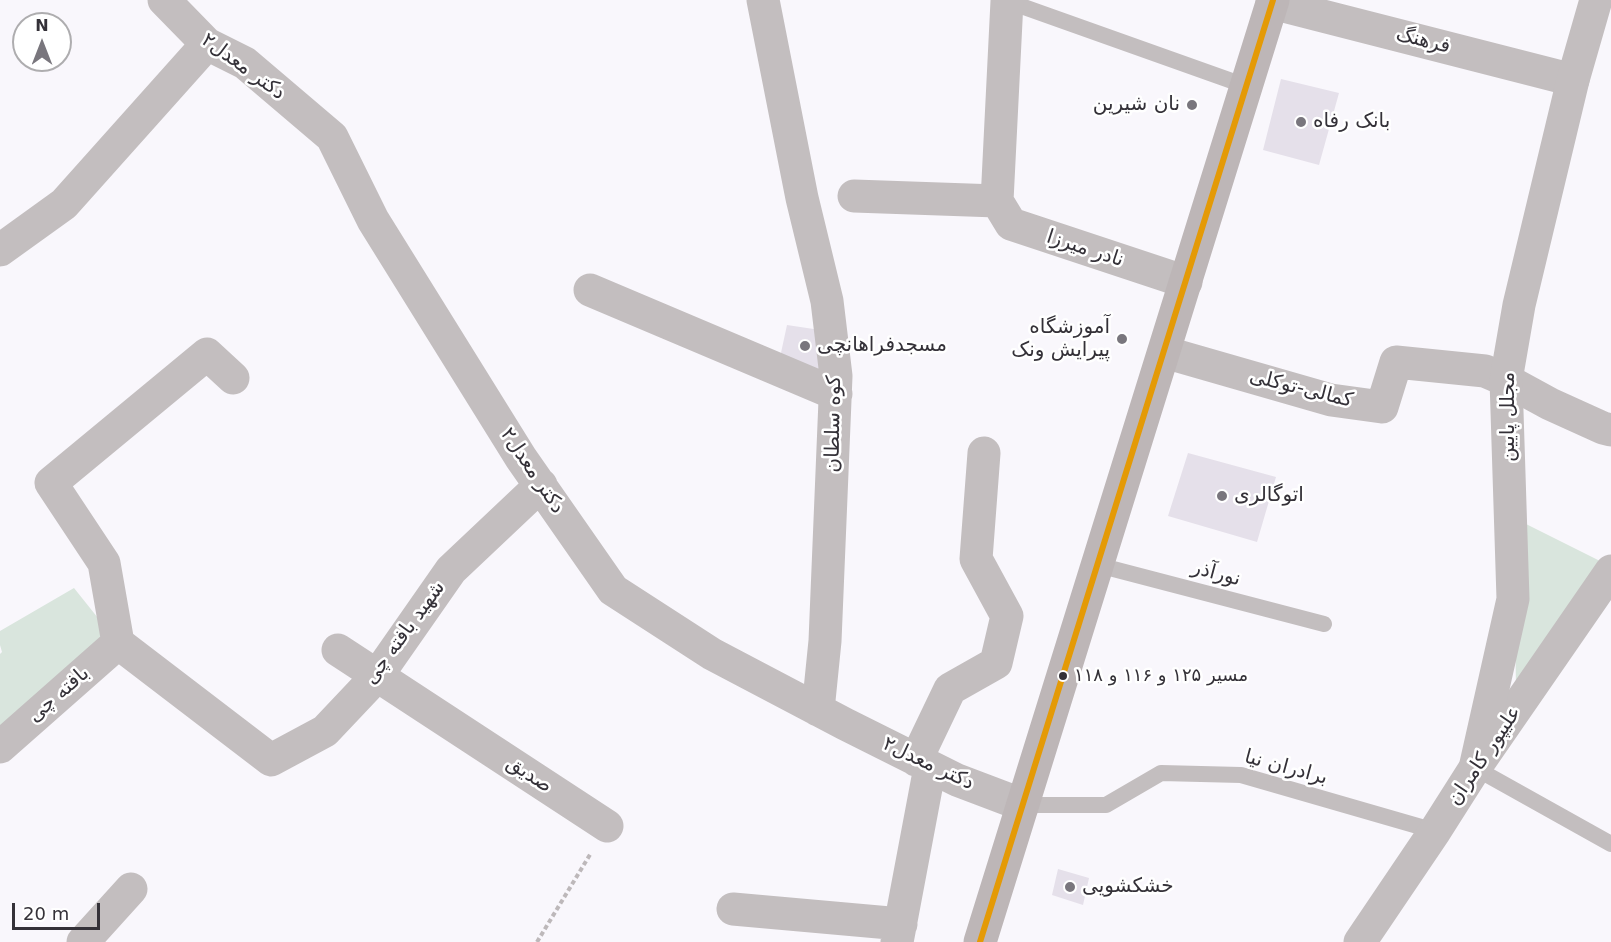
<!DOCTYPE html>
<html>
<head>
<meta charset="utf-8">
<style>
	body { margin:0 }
	#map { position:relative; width:1611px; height:942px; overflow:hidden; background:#f9f7fc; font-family:"DejaVu Sans",sans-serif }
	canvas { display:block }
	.north { position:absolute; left:12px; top:12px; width:60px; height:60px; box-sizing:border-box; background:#fff; border:2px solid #aeadaf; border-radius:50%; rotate:0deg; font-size:16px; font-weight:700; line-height:24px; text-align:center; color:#343138 }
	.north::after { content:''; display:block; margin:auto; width:21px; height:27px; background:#79767d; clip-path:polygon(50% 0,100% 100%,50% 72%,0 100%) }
	.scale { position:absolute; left:12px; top:903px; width:88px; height:27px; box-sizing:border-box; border:3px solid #343138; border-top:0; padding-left:8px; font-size:18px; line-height:21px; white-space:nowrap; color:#343138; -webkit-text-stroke:4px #fff; paint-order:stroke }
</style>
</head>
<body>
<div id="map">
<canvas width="1611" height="942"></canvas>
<div class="north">N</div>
<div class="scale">20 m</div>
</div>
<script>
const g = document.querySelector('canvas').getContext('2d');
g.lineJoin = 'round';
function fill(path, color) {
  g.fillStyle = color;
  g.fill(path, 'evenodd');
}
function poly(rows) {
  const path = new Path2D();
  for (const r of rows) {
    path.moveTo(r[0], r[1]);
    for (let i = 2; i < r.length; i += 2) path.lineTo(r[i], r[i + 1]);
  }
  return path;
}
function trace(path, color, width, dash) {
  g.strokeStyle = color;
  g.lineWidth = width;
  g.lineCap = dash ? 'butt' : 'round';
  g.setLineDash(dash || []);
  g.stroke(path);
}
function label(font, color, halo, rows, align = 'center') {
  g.font = font + ' "DejaVu Sans","Noto Sans Arabic",sans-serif';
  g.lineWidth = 5;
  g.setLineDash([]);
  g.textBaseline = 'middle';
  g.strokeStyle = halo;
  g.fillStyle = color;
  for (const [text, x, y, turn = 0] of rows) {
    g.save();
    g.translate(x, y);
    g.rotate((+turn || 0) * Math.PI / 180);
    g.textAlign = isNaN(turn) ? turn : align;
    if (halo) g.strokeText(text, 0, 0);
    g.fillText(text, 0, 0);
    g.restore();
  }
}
fill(poly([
	[1514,518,1610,566,1516,693],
	[74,588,118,643,0,742,0,654,2,652,0,645,0,631]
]), '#d9e5dd');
fill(poly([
	[1281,79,1339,93,1319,165,1263,150],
	[787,325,827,331,830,379,779,362],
	[1188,453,1276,477,1257,542,1168,516],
	[1058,869,1089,878,1083,905,1052,895]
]), '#e5e0ea');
trace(poly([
	[537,942,591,853]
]), '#bdb8ba', 4, [4.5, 3]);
trace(poly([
	[1007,1,1246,86],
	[1098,565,1324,624],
	[1475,768,1611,844],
	[1023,805,1106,805,1161,773,1241,775,1435,831]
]), '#c3bebf', 16);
trace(poly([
	[164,0,207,44,245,63,332,137,373,220,521,458,613,590,712,654,845,724,957,780,1023,805],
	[763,0,802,198,827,301,836,376,825,641,818,710],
	[1272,3,1573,80],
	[854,196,997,201,1011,224,1186,282],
	[997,201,1007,1],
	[0,250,64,204,207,44],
	[590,290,836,394],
	[1164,352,1331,400,1382,407,1396,362,1485,371,1506,380,1550,404,1603,428,1611,430],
	[118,643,271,760,325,731,377,676,451,570,541,485],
	[118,643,104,563,51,483,207,354,233,378],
	[338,650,607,826],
	[0,747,118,643],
	[916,760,950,689,996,663,1007,616,976,559,984,453],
	[1475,768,1611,571],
	[733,909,901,924],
	[83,942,131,889],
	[897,942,930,767]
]), '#c3bebf', 33);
trace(poly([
	[1360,942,1435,831,1475,768,1513,599,1506,380,1519,305,1573,80,1596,0]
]), '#c3bebf', 33);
trace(poly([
	[980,942,1273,0]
]), '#bdb6b7', 33);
trace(poly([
	[980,942,1273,0]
]), '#e49a06', 6);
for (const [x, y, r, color] of [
	[1192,105,6,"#79767d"],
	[1301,122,6,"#79767d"],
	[1122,339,6,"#79767d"],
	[805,346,6,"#79767d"],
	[1222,496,6,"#79767d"],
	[1063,676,5,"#343138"],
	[1070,887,6,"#79767d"]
]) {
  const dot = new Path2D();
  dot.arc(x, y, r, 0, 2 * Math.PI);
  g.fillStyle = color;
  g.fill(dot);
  trace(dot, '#fff', 2);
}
label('18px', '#343138', '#fff', [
	["مسیر ۱۲۵ و ۱۱۶ و ۱۱۸",1074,676]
], 'left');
label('20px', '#343138', '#fff', [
	["فرهنگ",1423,41,14],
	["دکتر معدل۲",243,67,36],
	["نادر میرزا",1085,249,18],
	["کمالی-توکلی",1301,389,14],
	["مجلل پایین",1509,417,-90],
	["کوه سلطان",834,424,-89],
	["دکتر معدل۲",532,471,56],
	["نورآذر",1216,574,15],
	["شهید بافته چی",405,633,-54],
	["بافته چی",59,695,-41],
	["علیپور کامران",1485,756,-56],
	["دکتر معدل۲",928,764,25],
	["برادران نیا",1286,768,15],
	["صدیق",529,775,33]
]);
label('20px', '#343138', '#fff', [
	["نان شیرین",1180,105,"right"],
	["بانک رفاه",1313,122],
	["آموزشگاه",1110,328,"right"],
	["پیرایش ونک",1110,351,"right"],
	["مسجدفراهانچی",817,346],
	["اتوگالری",1234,496],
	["خشکشویی",1082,887]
], 'left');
</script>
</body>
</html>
